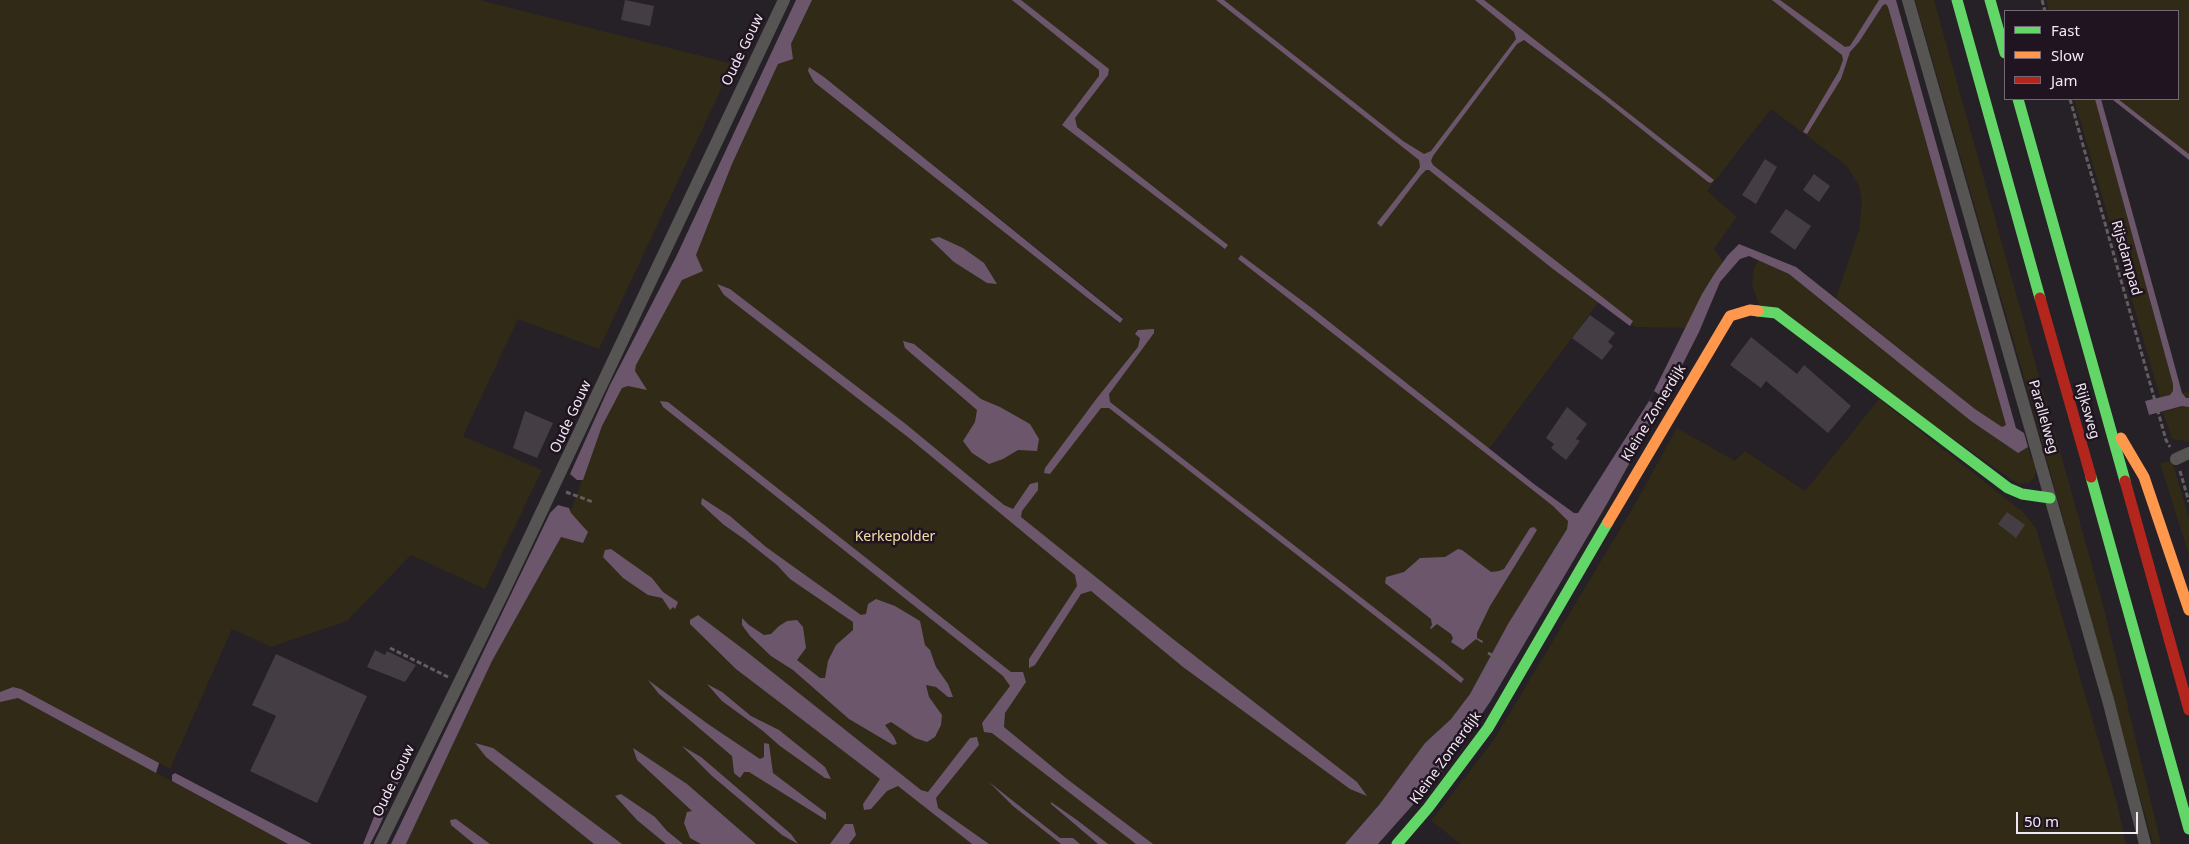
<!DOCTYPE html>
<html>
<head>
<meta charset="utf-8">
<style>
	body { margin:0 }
	#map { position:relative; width:2189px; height:844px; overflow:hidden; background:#262027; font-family:"Noto Sans",sans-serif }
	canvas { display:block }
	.legend { position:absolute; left:2004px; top:10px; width:175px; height:90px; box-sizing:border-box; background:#1f1420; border:1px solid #736974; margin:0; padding:6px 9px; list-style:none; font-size:15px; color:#f1e9f2 }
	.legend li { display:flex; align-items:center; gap:10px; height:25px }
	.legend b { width:25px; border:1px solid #736974 }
	.scale { position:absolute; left:2016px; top:812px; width:122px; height:22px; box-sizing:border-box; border:2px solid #f1e9f2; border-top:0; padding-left:6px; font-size:15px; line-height:18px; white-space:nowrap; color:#f1e9f2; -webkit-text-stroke:4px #1f1420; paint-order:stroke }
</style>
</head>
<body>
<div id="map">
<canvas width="2189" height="844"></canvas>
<ul class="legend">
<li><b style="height:6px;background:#63d668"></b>Fast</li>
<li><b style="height:6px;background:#ff974d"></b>Slow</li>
<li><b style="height:6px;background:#b3261e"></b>Jam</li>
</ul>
<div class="scale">50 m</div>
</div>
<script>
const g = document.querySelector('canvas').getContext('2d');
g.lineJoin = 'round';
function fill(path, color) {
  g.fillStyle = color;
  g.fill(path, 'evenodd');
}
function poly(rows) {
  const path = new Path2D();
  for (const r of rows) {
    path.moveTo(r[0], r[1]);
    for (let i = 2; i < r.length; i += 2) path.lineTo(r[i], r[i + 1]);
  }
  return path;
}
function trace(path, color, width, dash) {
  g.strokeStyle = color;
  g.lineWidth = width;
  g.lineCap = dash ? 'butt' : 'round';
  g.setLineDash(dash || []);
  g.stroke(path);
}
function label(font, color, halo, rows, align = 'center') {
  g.font = font + ' "Noto Sans",sans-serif';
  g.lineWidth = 5;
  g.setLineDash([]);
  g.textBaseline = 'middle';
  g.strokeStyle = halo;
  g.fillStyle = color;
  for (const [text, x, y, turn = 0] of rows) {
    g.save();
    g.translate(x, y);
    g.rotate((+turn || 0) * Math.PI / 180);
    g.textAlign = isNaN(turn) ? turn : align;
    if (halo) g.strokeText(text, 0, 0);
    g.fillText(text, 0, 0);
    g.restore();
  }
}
fill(poly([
	[0,0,480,0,733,64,599,349,518,319,463,436,542,470,485,589,411,555,347,621,271,647,232,629,170,769,19,688,13,687,0,692],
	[812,0,1220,0,1249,20,1224,0,1891,0,2006,425,2002,427,1975,409,1836,298,1859,230,1862,202,1859,186,1846,165,1771,109,1707,191,1737,217,1714,249,1724,263,1689,328,1635,327,1600,300,1489,449,1313,309,1273,280,1238,259,1553,506,1568,521,1567,529,1508,624,1470,694,1451,719,1425,743,1379,805,1345,844,406,844,492,661,561,537,602,426,622,388,635,371,636,365,650,332,656,327,696,255,732,164,778,64,793,59,791,44],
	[809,67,824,77,1123,318,1119,323,1094,303,814,82],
	[1915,0,1934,0,2105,612,2161,844,2153,844,2026,384],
	[2046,0,2189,0,2189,159,2113,99,2178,99,2178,11,2049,11],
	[2074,99,2101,99,2182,393,2189,392,2189,442,2172,439,2163,412,2181,407,2161,401],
	[1759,259,1789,274,1971,421,2015,451,2028,447,2031,459,2035,462,2036,473,2033,479,2028,483,2018,484,1758,303,1752,284,1754,268],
	[1879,399,2022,511,2036,528,2117,803,2126,844,1461,844,1431,821,1493,741,1635,504,1677,428,1735,461,1745,451,1805,491],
	[2172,461,2189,517,2189,556,2160,463],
	[12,698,18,698,288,844,0,844,0,702]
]), '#302a17');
fill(poly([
	[796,0,812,0,791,44,793,59,778,64,732,164,696,255,703,271,682,280,636,365,635,371,647,390,628,386,622,388,602,426,583,480,577,480,570,474,610,385,676,257],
	[1012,0,1021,0,1109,69,1108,75,1075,118,1077,127,1228,245,1225,249,1062,125,1099,76,1099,70],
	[1216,0,1224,0,1403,141,1424,154,1431,151,1516,39,1514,32,1475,0,1484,0,1714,180,1711,183,1708,182,1606,101,1524,40,1517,44,1433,156,1431,161,1433,165,1633,321,1630,326,1553,269,1429,170,1426,170,1421,175,1381,227,1377,223,1417,172,1420,167,1419,160],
	[1772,0,1780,0,1845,47,1850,46,1879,0,1896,0,2016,428,2024,433,2028,447,2018,453,1971,421,1789,274,1749,256,1740,259,1720,282,1699,332,1666,397,1608,502,1490,702,1442,772,1378,844,1345,844,1379,805,1425,743,1451,719,1470,694,1508,624,1567,529,1568,521,1553,506,1238,259,1241,255,1313,309,1534,484,1574,513,1578,513,1649,401,1702,294,1715,273,1728,255,1739,244,1796,267,1975,409,2002,427,2006,425,1888,7,1886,4,1883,5,1859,42,1850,52,1841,79,1807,134,1803,132,1839,71,1843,60,1842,55],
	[809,67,824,77,1123,319,1120,323,1094,303,814,82,808,71],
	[2095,99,2101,99,2172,356,2182,393,2186,398,2189,398,2189,407,2182,406,2149,415,2145,401,2170,395,2173,391,2173,384],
	[2115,99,2118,99,2189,154,2189,160,2113,100],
	[939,237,963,248,984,263,997,284,987,283,954,262,930,239],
	[717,284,730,289,907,425,1004,505,1013,509,1030,484,1038,482,1038,490,1022,511,1021,517,1173,639,1357,782,1367,796,1350,789,1183,667,1091,591,1081,594,1035,665,1029,668,1029,659,1077,586,1075,575,909,438,724,295],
	[1154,329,1154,333,1109,394,1110,402,1444,662,1464,679,1461,683,1109,408,1101,408,1050,474,1044,473,1045,468,1097,398,1138,347,1140,338,1135,334,1138,330],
	[903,341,914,344,981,399,1000,407,1030,424,1039,439,1037,451,1018,450,1003,459,989,464,972,453,963,441,975,422,977,410,905,348],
	[660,401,668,402,1011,672,1023,672,1026,682,1005,713,1004,727,1067,779,1153,844,1136,844,992,733,984,732,982,723,1010,686,1003,676,663,407],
	[702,498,730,516,766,547,861,615,866,614,868,604,876,599,895,606,920,621,925,645,930,650,936,667,948,684,953,697,948,697,936,687,926,685,929,697,942,715,941,725,935,737,927,742,915,738,891,722,885,725,894,737,897,744,893,745,849,719,793,670,771,656,750,636,742,625,742,618,749,625,764,635,771,634,779,626,787,621,797,620,803,627,806,648,797,660,820,678,825,678,828,661,836,645,853,630,853,622,790,579,777,565,744,539,724,525,701,504],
	[558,505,569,508,571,513,588,532,583,543,561,537,492,661,406,844,391,844,550,513],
	[1534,527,1537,530,1490,606,1477,633,1477,638,1483,641,1482,643,1476,639,1463,650,1451,642,1453,638,1451,634,1437,624,1431,629,1430,628,1432,625,1431,619,1385,583,1386,577,1404,572,1420,558,1445,557,1458,549,1462,550,1491,572,1499,571,1504,569,1530,528],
	[611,549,652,578,663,592,678,602,675,609,673,607,670,610,662,598,648,595,623,578,603,557,605,550],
	[698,615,747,652,921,790,928,792,970,738,977,737,979,745,936,798,938,808,989,844,972,844,898,786,887,791,871,809,864,810,863,804,880,779,736,669,690,624,690,620],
	[648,680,708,724,760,759,764,757,764,743,769,744,773,773,826,813,826,820,749,772,744,772,740,778,734,773,732,756,659,694],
	[707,684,722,692,751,716,779,730,825,767,831,779,825,778,780,746,763,731,722,701],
	[13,687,21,689,159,763,156,773,18,698,0,702,0,692],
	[475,743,493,748,622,844,594,844,486,757],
	[682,746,701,757,791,834,798,844,782,835,712,776],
	[633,748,687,784,756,844,701,844,690,838,684,823,687,812,692,811,637,760],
	[175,773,198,785,312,844,288,844,172,781,172,775],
	[394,777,399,777,399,781,379,827,370,844,363,844,378,807],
	[989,782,1060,838,1073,838,1080,844,1061,844,1013,806],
	[621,794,655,817,667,831,683,844,666,844,637,820,615,796],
	[1051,802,1077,820,1108,844,1098,844,1051,804],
	[456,819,490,844,474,844,451,825,450,820],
	[845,824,853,824,856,835,849,844,830,844]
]), '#6b566c');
fill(poly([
	[1654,391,1663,397,1669,397,1661,411,1658,405,1649,401]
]), '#262027');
fill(poly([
	[625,0,654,6,650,26,621,20],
	[1765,159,1777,167,1756,204,1742,195],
	[1814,174,1830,186,1819,202,1803,190],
	[1786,209,1811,226,1795,250,1770,232],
	[1590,315,1615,333,1608,342,1613,346,1602,360,1572,338],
	[1751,337,1797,374,1804,365,1851,406,1828,433,1766,381,1761,388,1730,365],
	[1567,407,1587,424,1576,439,1580,441,1566,460,1551,448,1554,444,1546,438],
	[525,411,553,423,537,458,513,448],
	[2007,512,2025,525,2016,538,1998,524],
	[375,650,385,655,387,651,416,665,405,682,367,667],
	[276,654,367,696,317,803,250,771,276,716,252,705]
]), '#443e44');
trace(poly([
	[2042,0,2045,11],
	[2070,99,2166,440,2170,447],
	[2180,471,2189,502],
	[566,492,593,502],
	[390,648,448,677],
	[1488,653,1508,663]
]), '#615e5d', 3, [5, 2.5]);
trace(poly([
	[1908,0,2108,700,2145,844],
	[2176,459,2189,453],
	[380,844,504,591,784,0]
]), '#575553', 12);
trace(poly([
	[1957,0,2040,298],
	[1990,0,2005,53],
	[2018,99,2125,481],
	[1758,311,1776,313,2008,488,2022,494,2050,498],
	[2091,477,2189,829],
	[1397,844,1428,808,1488,728,1608,522]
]), '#63d668', 11);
trace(poly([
	[2121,438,2144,477,2189,610],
	[1608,522,1730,316,1750,310,1758,311]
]), '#ff974d', 11);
trace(poly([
	[2040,298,2091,477],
	[2125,481,2189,710]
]), '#b3261e', 11);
label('14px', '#f1e9f2', '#1f1420', [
	["Oude Gouw",743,50,-64],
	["Rijsdampad",2126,258,74],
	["Rijksweg",2087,411,74],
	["Kleine Zomerdijk",1654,413,-59],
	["Oude Gouw",571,417,-65],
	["Parallelweg",2043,417,74],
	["Kleine Zomerdijk",1446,758,-54],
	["Oude Gouw",394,781,-64]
]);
label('14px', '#f2e0a7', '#1f1420', [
	["Kerkepolder",895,537]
]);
</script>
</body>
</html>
